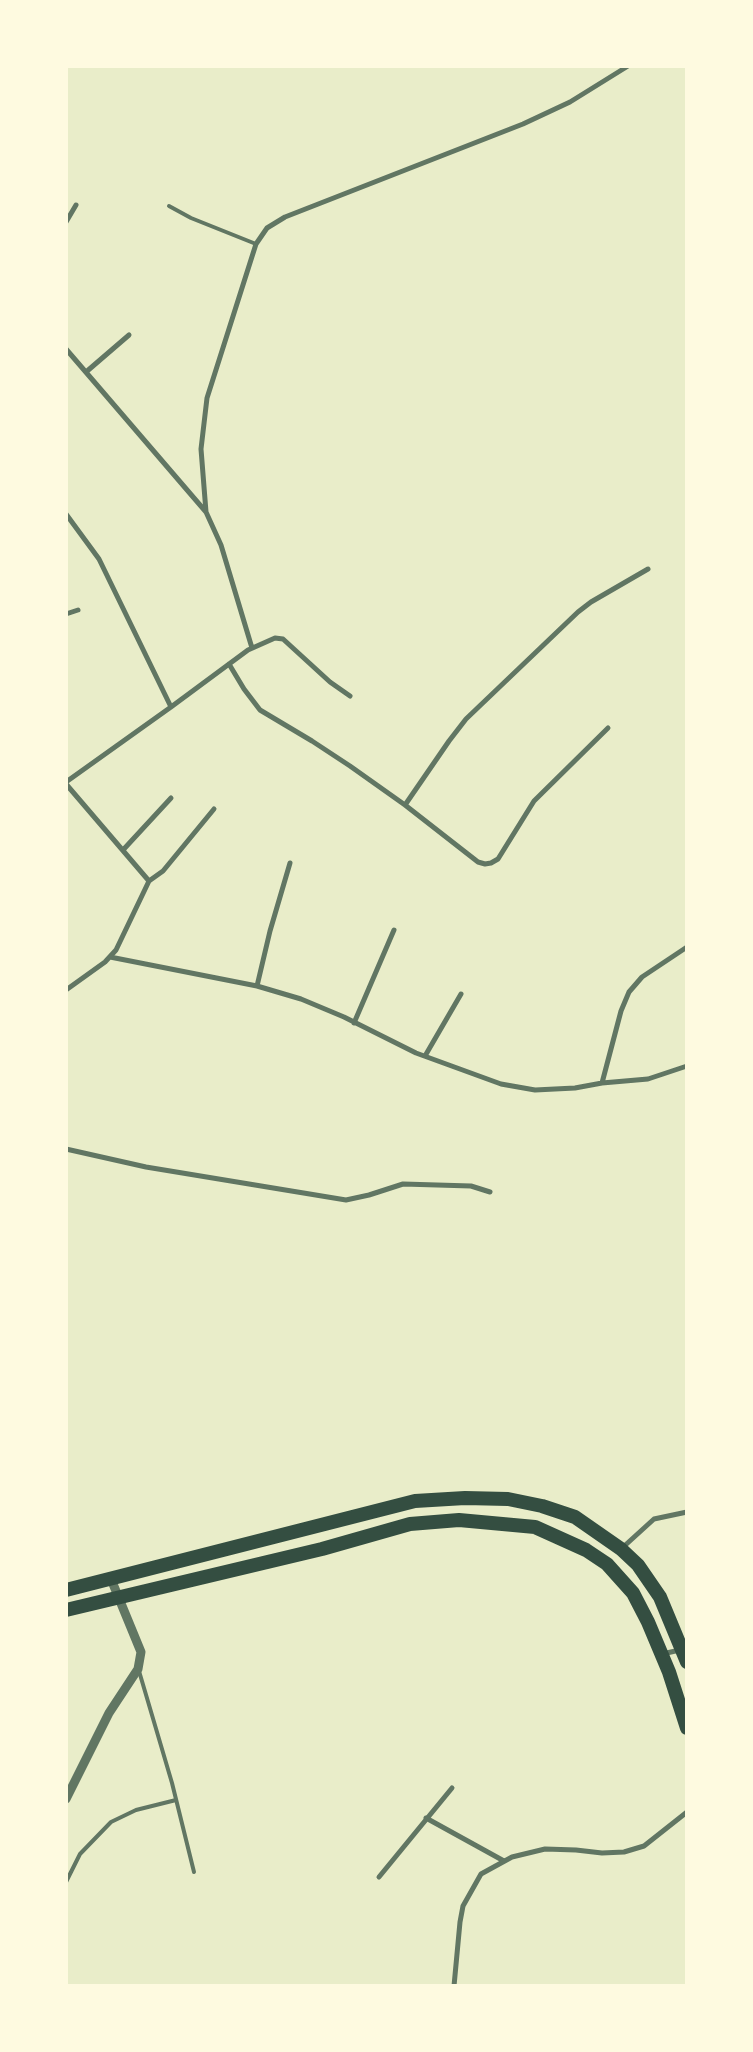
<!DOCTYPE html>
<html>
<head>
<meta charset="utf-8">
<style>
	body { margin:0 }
	#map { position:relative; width:753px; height:2052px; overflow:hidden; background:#e9edc9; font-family:"Nunito Sans",sans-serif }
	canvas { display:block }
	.frame { position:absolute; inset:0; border:68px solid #fefae0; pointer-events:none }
</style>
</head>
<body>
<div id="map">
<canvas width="753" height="2052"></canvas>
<div class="frame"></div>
</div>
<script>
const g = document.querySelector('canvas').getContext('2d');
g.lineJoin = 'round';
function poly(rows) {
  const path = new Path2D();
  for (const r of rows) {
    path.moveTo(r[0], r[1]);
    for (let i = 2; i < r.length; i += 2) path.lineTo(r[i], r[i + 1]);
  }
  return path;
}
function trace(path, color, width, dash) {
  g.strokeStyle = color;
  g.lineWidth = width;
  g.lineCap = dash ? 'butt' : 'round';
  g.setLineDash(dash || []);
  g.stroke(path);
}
trace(poly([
	[169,206,191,218,256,244],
	[139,1671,172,1783,194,1872],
	[66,1882,80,1854,111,1822,136,1810,176,1800]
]), '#617663', 4);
trace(poly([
	[66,222,76,205],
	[66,349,206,512,221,545,252,648],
	[86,372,129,335],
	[206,512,201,449,207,398,256,244,267,228,285,217,523,124,570,102,628,66],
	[66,514,99,559,171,707,248,650,275,638,283,639,330,682,350,696],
	[66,614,78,610],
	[229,664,244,689,260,710,312,741,350,766,405,805,478,862,485,864,491,863,498,859,534,801,608,728],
	[66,782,171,707],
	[66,784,149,881,163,871,214,809],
	[405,805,449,741,466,719,578,612,591,602,648,569],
	[123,850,171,798],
	[110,957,257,986,301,999,344,1017,416,1053,501,1084,535,1090,575,1088,602,1083,648,1079,687,1066],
	[257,986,270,931,290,863],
	[66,990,105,962,116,950,149,881],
	[354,1023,394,930],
	[425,1056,461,994],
	[602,1083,621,1011,629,992,642,977,687,947],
	[66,1149,146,1167,346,1200,369,1195,403,1184,471,1186,490,1192],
	[621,1549,654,1519,687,1512],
	[662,1654,680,1650],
	[426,1818,504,1861],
	[379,1877,452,1788],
	[454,1986,460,1922,463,1906,481,1874,512,1857,545,1849,576,1850,602,1853,624,1852,644,1846,687,1812]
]), '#617663', 5);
trace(poly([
	[66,1799,109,1713,138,1669,141,1652,111,1579]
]), '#617663', 9);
trace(poly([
	[66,1590,415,1501,465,1498,508,1499,542,1506,575,1517,621,1549,638,1565,660,1597,687,1662],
	[66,1610,322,1549,410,1524,459,1520,535,1527,586,1550,607,1564,633,1593,648,1622,669,1672,687,1728]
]), '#344e41', 14);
</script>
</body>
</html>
